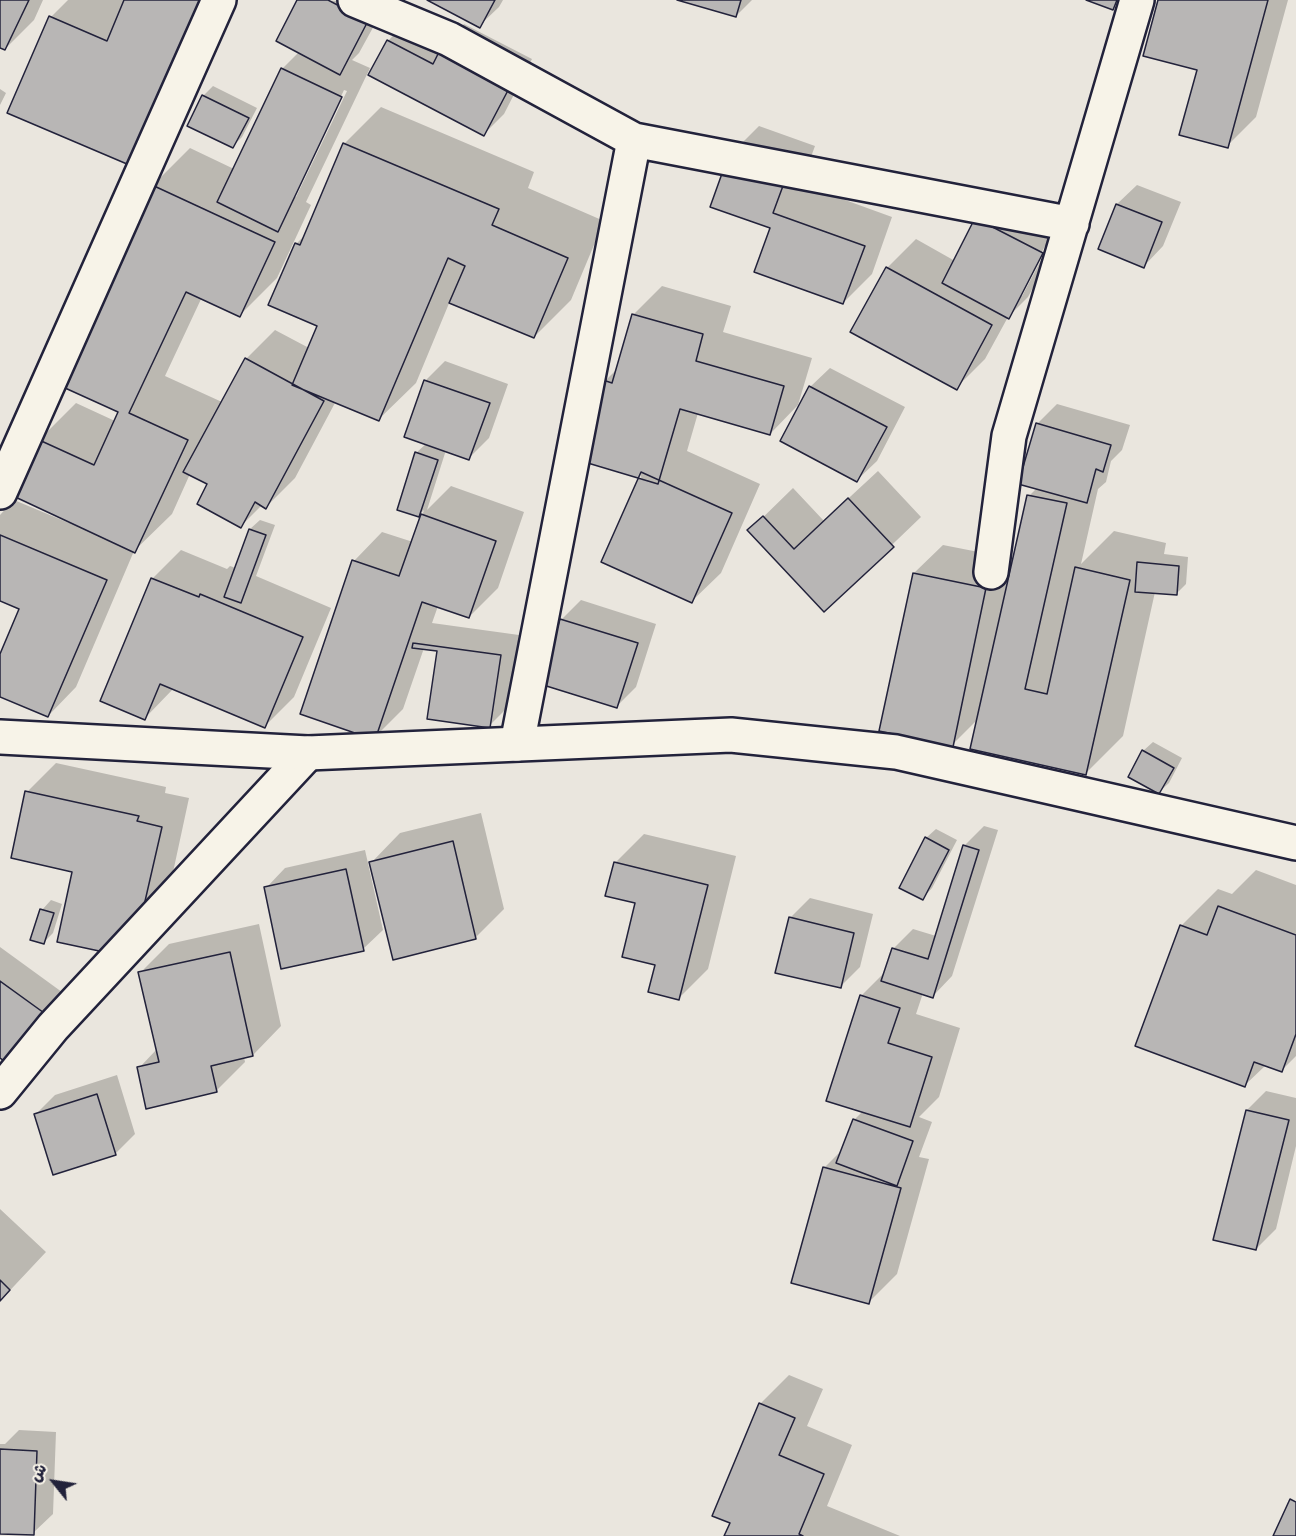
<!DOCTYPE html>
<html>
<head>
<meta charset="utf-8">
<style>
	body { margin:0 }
	#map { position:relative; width:1296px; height:1536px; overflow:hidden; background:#eae6de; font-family:"Shantell Sans","Playpen Sans Arabic",sans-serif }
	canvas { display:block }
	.north { position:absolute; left:24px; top:1452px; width:60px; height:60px; -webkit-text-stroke:4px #f7f3e8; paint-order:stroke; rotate:300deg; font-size:16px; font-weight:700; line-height:24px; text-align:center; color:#22223b }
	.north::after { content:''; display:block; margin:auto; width:21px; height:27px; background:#22223b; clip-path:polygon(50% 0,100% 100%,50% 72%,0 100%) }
</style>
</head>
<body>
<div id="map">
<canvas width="1296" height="1536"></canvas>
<div class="north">ش</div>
</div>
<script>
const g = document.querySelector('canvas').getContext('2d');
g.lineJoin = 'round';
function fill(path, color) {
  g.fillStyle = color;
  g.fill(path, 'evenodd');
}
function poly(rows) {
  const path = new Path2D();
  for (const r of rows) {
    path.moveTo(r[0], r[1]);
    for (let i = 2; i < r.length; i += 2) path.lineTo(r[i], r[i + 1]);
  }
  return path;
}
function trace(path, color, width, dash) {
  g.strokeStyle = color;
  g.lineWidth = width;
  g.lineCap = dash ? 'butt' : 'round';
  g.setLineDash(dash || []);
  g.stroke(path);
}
fill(poly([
	[0,0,43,0,34,20,5,49,0,46],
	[68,0,226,0,171,129,51,17],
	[299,0,387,2,359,53,352,60,370,68,306,202,311,205,277,278,240,315,202,297,165,376,222,402,246,359,275,330,309,348,319,325,296,244,306,234,344,144,381,107,534,172,528,188,604,221,571,300,534,337,450,301,416,383,379,419,336,401,295,478,266,507,262,505,241,526,209,484,190,474,172,514,134,551,76,687,48,716,0,696,0,658,21,608,0,599,0,515,14,500,69,523,70,521,39,440,76,403,115,421,120,412,153,185,190,148,234,169,282,69,299,52],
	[344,90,347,91,296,197,293,197],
	[430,0,503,0,499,7,479,26],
	[682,0,752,0,736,16],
	[1160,0,1288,0,1256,117,1227,146,1198,69],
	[407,21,446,42,464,24,532,59,504,114,484,134,388,41],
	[213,86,257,108,242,137,233,146,203,96],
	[0,89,6,93,0,105],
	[759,126,815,146,801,184,892,217,872,274,843,303,772,227,730,155],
	[1137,185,1181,202,1163,246,1144,266,1100,248,1117,204],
	[977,219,1062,233,1028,297,1008,317,985,359,956,388,887,268,916,239,955,261],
	[1045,246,1048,247,1022,296,1019,296],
	[662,286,731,306,723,332,812,358,798,405,770,434,698,413,687,451,760,484,721,573,692,601,641,477,605,381,618,368,633,315],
	[445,361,508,384,489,438,469,458,446,450,427,510,451,486,524,512,498,588,469,617,438,606,432,623,519,635,509,706,489,726,439,650,424,648,403,709,374,738,354,561,382,532,413,542,424,510,419,515,416,453,427,443,425,381],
	[830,368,905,407,877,461,857,480,810,387],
	[1057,404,1130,425,1122,450,1111,461,1106,482,1098,489,1081,564,1114,531,1166,543,1164,554,1188,557,1186,584,1176,594,1155,592,1123,736,1086,773,978,719,952,745,914,573,943,545,1014,559,1029,496,1037,488,1037,424],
	[878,471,921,517,824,610,750,530,793,488,824,521],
	[260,520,275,525,256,576,331,608,294,697,265,726,174,688,145,718,152,579,181,550,227,569,230,566,236,568,250,529],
	[581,600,656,624,636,687,617,706,561,620],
	[1153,742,1182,758,1169,783,1159,792,1143,751],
	[56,763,166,787,165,793,189,798,161,928,74,871,27,792],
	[481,813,504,909,475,938,371,864,369,865,400,833],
	[984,826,998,830,952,976,933,996,923,993,916,1014,960,1028,939,1097,919,1117,932,1122,919,1157,929,1159,897,1274,868,1303,824,1168,843,1149,854,1120,863,1111,861,996,886,971,893,949,913,929,936,936,964,846],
	[936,829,957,840,932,888,923,898,926,838],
	[644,834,736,856,708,969,679,998,657,964,637,902,615,863],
	[365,850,383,930,363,949,266,888,285,868],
	[1256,870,1296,885,1296,1056,1281,1071,1266,1065,1245,1085,1181,926,1218,889,1232,894],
	[810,898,873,914,860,967,840,987,790,918],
	[51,900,62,904,53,933,43,943,42,910],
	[259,924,281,1026,253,1055,244,1057,245,1062,216,1091,139,1068,157,1049,140,973,169,944],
	[0,947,77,1003,0,1056],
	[117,1075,135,1134,116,1153,54,1173,36,1114,55,1095],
	[1266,1091,1296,1098,1296,1146,1276,1229,1256,1249,1247,1110],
	[0,1209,46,1252,0,1301],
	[789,1375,823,1389,807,1426,852,1445,827,1506,900,1536,726,1536,731,1522,760,1404],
	[19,1430,56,1432,53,1514,33,1533,0,1532,0,1444,5,1444]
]), '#0003');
const building = poly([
	[0,0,29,0,5,50,0,48,0,0],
	[124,0,206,0,134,167,7,113,49,16,107,41,124,0],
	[297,0,328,0,368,21,340,75,276,41,297,0],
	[427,0,495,0,480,28,427,0],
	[677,0,741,0,736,17,677,0],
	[1086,0,1117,0,1113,10,1086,0],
	[1158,0,1268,0,1228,148,1179,135,1197,70,1143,56,1158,0],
	[387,40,433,64,444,42,514,79,484,136,368,75,387,40],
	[281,68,342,97,278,232,217,202,281,68],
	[202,95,249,118,233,148,187,126,202,95],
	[343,143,499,209,492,225,568,258,534,338,449,303,465,266,448,258,379,421,292,385,317,326,268,305,295,243,300,245,343,143],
	[729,154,787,175,773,213,865,246,843,304,754,272,770,228,710,207,729,154],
	[152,185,275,242,240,317,186,292,129,413,188,440,135,553,11,495,37,439,94,465,118,412,54,383,152,185],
	[1116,204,1162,222,1144,268,1098,249,1116,204],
	[975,218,1043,253,1009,319,942,283,975,218],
	[886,267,992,325,957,390,850,332,886,267],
	[632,314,703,334,696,361,784,386,770,435,680,409,658,484,581,461,603,380,612,383,632,314],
	[245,358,324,401,266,509,255,502,241,528,197,504,207,484,183,472,245,358],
	[424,380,490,403,469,460,404,437,424,380],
	[809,386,887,427,857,482,780,441,809,386],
	[1036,423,1111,445,1103,472,1096,469,1087,503,1018,484,1036,423],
	[415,452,438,460,419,517,397,510,415,452],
	[641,472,732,513,692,603,601,562,641,472],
	[1027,495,1067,503,1025,689,1047,694,1075,567,1130,580,1086,775,970,749,1027,495],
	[848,498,894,547,824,612,747,530,763,516,794,549,848,498],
	[421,514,496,541,469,618,422,602,375,740,300,714,352,560,399,576,421,514],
	[249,529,266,535,241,603,224,597,249,529],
	[0,535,107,580,48,717,0,697,0,654,19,609,0,601,0,535],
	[1137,562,1179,566,1177,595,1135,592,1137,562],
	[913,573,986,588,953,747,879,731,913,573],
	[151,578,199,597,200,594,303,637,265,728,160,684,145,720,100,701,151,578],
	[560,619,638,643,617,708,540,684,560,619],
	[413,643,501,655,490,728,427,719,437,651,412,648,413,643],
	[1142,750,1174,768,1159,794,1128,777,1142,750],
	[25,791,139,816,137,821,162,827,132,958,57,942,72,872,11,858,25,791],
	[925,837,949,850,923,900,899,888,925,837],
	[453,841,476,939,393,960,369,862,453,841],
	[963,845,979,850,933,998,881,981,892,948,928,959,963,845],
	[614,862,708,885,679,1000,648,992,655,965,622,957,635,903,605,896,614,862],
	[346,869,364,951,281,969,264,887,346,869],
	[1218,906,1296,935,1296,1034,1282,1072,1254,1062,1245,1087,1135,1046,1180,925,1207,935,1218,906],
	[40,909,54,913,44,944,30,940,40,909],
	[789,917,854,933,841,988,775,973,789,917],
	[230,952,253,1056,211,1066,217,1092,146,1109,137,1067,159,1062,138,972,230,952],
	[0,981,58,1023,22,1073,0,1058,0,981],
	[860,995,900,1008,888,1043,932,1057,910,1127,826,1101,860,995],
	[97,1094,116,1155,53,1175,34,1114,97,1094],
	[1246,1110,1289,1120,1256,1250,1213,1240,1246,1110],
	[853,1119,913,1141,897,1186,836,1163,853,1119],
	[823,1167,901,1188,869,1304,791,1283,823,1167],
	[0,1280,10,1290,0,1301,0,1280],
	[759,1403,795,1418,779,1455,824,1474,799,1534,803,1536,724,1536,730,1523,712,1516,759,1403],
	[0,1449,37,1451,34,1535,0,1534,0,1449],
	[1290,1499,1296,1502,1296,1536,1273,1536,1290,1499]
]);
fill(building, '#b8b6b5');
trace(building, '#22223b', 1.5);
const minor = poly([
	[355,0,449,39,634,140,1072,224],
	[0,492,219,0],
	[991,572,1009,436,1137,0],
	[517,744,634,140],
	[0,1092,53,1027,308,753]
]);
const secondary = poly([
	[0,737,308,753,731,735,896,752,1296,843]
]);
trace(minor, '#22223b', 38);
trace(secondary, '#22223b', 38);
trace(minor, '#f7f3e8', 33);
trace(secondary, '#f7f3e8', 33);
</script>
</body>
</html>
